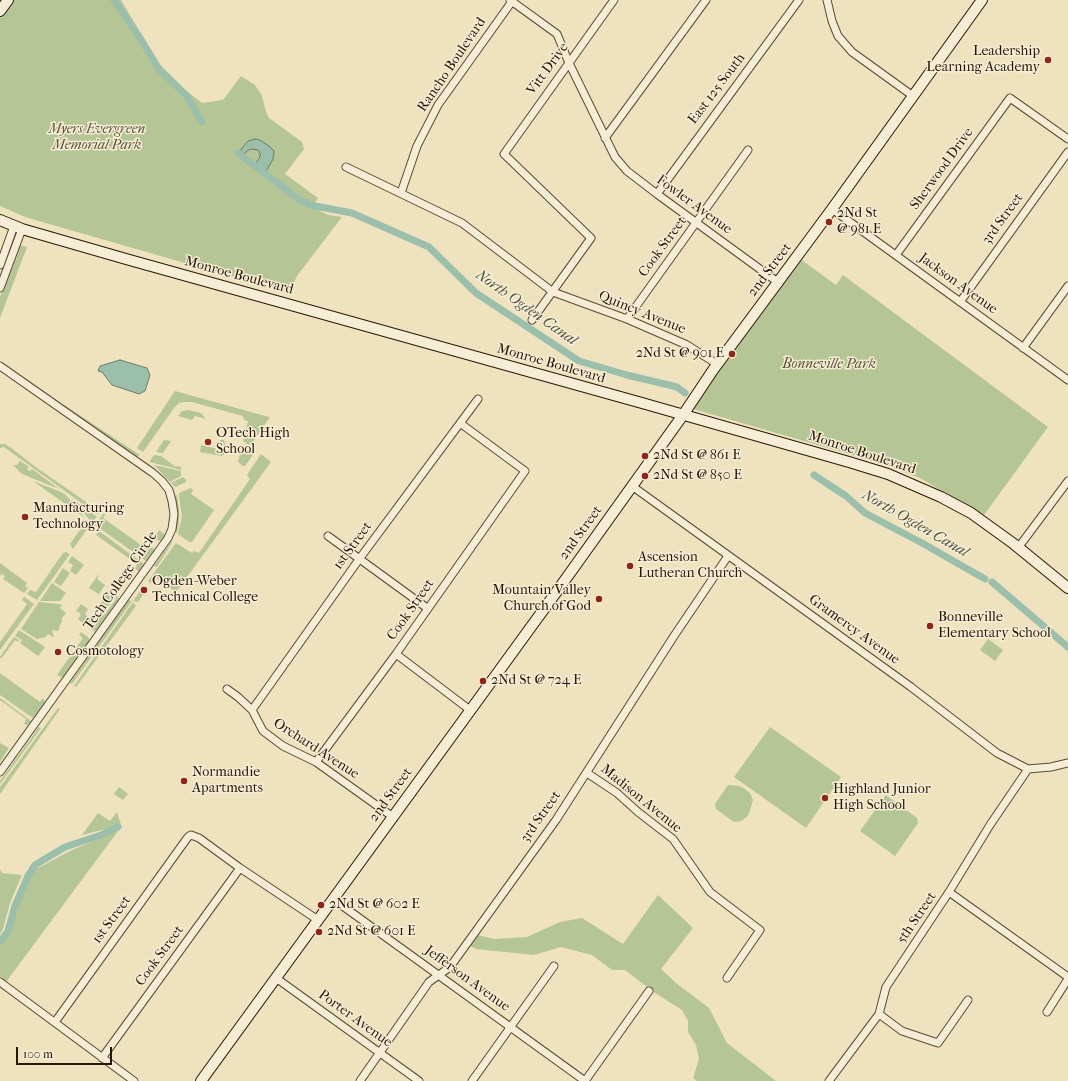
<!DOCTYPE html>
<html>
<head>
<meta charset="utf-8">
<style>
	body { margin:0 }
	#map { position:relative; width:1068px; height:1081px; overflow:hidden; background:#efe3bf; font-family:"IM FELL French Canon",serif }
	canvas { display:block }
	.scale { position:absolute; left:16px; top:1047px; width:96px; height:18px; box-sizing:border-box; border:2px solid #281604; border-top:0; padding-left:5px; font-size:12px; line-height:14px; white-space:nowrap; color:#281604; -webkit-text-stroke:3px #f5edd5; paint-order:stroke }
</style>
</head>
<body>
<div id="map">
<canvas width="1068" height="1081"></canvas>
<div class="scale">100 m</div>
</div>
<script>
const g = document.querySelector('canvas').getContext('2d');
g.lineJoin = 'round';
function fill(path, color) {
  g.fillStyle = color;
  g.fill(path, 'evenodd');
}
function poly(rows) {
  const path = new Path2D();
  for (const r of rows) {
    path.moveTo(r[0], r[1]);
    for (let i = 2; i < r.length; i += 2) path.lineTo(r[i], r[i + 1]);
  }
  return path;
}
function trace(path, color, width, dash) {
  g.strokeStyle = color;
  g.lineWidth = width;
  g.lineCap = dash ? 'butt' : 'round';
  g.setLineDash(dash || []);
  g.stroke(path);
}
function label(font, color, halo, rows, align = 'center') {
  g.font = font + ' "IM FELL French Canon",serif';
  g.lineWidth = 3;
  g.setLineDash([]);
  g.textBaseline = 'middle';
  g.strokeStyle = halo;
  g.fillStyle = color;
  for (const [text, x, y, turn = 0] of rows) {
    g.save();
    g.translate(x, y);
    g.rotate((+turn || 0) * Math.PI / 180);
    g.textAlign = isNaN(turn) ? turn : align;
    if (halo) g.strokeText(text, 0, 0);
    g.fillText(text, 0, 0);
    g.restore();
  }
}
fill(poly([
	[13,0,121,0,158,63,183,88,202,103,223,100,241,76,255,85,262,96,266,112,269,118,298,139,302,142,304,149,285,174,318,198,312,207,328,215,342,217,297,276,289,293,25,217,0,206,0,18],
	[20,245,27,247,0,318,0,297,18,247],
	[800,259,836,285,843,275,1048,427,984,515,920,478,887,465,690,408],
	[175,391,269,417,270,417,250,446,243,441,248,421,244,420,243,416,192,402,185,402,179,403,174,408,143,452,137,448],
	[64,405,140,455,135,458,63,408],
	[188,410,201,413,206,419,195,416,192,420,178,416,182,411],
	[164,440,171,441,163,453,156,452],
	[220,440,224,440,226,448,224,454,222,456,200,452,201,445,218,449],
	[0,444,5,444,11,448,37,468,95,508,103,509,98,515,4,447,0,448],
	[242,446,253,454,253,455,245,466,243,466,238,462],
	[261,454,271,462,176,592,155,577,151,583,148,581,176,543,192,553,194,551,199,553,250,479,247,475],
	[154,455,161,456,176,467,177,466,181,467,181,470,150,462,150,461],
	[20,461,29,467,27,469,30,471,32,469,59,489,22,474,13,465,17,465],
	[154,465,181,471,181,476,170,482],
	[183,477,186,480,186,482,175,487,171,483],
	[33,481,61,492,66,495,85,518],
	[191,488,193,490,191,494,214,510,192,542,189,542,178,534,182,517,179,496,179,493],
	[177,495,179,509,179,524,177,533,175,531,177,518,175,496],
	[71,498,97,517,92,523,88,518],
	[106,510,107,511,103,518,148,550,151,547,153,548,154,550,146,561,95,525],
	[86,522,90,525,73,549,70,544],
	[159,530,165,535,160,541,154,538],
	[99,531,144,564,140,570,138,571,135,568,137,564,96,535],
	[172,541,172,543,157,567,154,566],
	[66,552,70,554,37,600,27,594,30,590,36,592,63,553],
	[72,556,84,565,76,575,70,571,73,565,68,562],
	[0,563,27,583,25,586,28,588,24,593,3,579,5,576,2,574,0,576],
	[63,568,70,573,61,586,54,582],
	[98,575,99,576,97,579,105,585,99,594,89,588],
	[52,583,66,593,60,601,40,601],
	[143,587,146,591,138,602,133,601],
	[108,591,113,594,115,597,106,610,104,613,101,614,94,611,97,606,102,602,103,594],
	[115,593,118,596,117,597,119,599,95,632,78,619,81,614,76,611,81,604,88,609,85,614,88,618,93,618,96,615,101,616,104,615,116,599],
	[24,597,34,604,0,650,0,642,27,604,22,600],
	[128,600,132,601,72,684,70,683],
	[39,602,59,604,62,605,60,608,66,613,62,618,62,620,58,631,52,630,53,634,54,636,53,637,48,634,46,637,37,639,21,629],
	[133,602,136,606,76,687,74,686],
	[19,630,45,647,38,656,20,643,22,640,15,636],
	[81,632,89,638,89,641,63,677,61,677,57,675,83,638,79,635],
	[14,637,19,640,18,642,15,640,1,659,0,657],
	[988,639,1003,650,995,661,980,650],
	[0,673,40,702,42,699,44,699,45,702,33,718,0,695],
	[0,698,31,721,30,723,27,725,24,724,26,719,0,700],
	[58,708,60,709,0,794,0,787],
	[39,727,41,728,0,784,0,781],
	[770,727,841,777,806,828,734,777],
	[0,743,9,748,0,762],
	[728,785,739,786,745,789,750,793,753,800,750,811,747,817,741,821,734,822,716,809,715,804],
	[119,787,128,794,123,800,114,794],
	[886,795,917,818,918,823,895,856,860,831],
	[117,812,121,825,82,835,98,813,110,821],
	[118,831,6,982,0,977,0,946,9,933,26,885,36,869,72,850],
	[0,869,2,873,22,875,10,903,3,929,0,934],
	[658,895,693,928,661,969,676,983,709,1008,727,1043,776,1081,697,1081,693,1078,699,1059,696,1045,688,1032,688,1021,682,1010,655,993,625,970,612,970,592,955,561,947,534,955,476,949,469,945,477,935,494,939,527,937,560,922,582,918,623,944]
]), '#b5c595');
const water = poly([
	[255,139,260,140,269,146,274,151,273,159,265,173,254,166,260,157,260,153,258,150,251,149,247,151,242,156,238,153,248,141,255,139],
	[120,360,147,368,150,375,145,391,139,394,112,385,102,372,98,371,100,366,120,360]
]);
fill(water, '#9bbfab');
trace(water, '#6d7b68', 1);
trace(poly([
	[114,0,140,38,159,69,186,95,202,122],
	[238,153,297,198,310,205,352,213,429,247,476,293,579,361,627,375,677,387,685,393],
	[814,475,846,496,865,513,922,543,985,579],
	[992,582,1068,647],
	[0,942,8,931,15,906,28,876,35,865,65,847,101,835,118,827]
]), '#9bbfab', 7);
const street = poly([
	[510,0,557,34,569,63,615,157,627,171,657,194,779,283],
	[827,0,832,21,838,36,852,52,913,96],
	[605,138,706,0],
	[346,167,462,223,553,292,627,319,687,345,717,364],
	[401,193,417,146,438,105,513,0],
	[657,194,799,0],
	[832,209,1068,380],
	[896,255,1010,98,1068,139],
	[0,265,14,226],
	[0,288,22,229],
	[960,302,1068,152],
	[627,319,748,150],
	[532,320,591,238,504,154,614,0],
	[1023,348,1068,286],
	[0,366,153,473,162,481,169,490,172,501,174,514,172,529,168,538,0,772],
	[632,486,911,687,997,753,1028,769,1051,767,1068,763],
	[328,536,427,608],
	[1018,548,1068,481],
	[396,654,470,710],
	[227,689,238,697,252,710,263,731,283,746,316,762,393,817],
	[252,710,360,558,478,399],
	[316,762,396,654,525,471,460,423],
	[587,773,617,793,638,812,673,839,710,892,760,930,727,978],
	[949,892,1068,977],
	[333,899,585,1081],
	[276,978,419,1081],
	[0,982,134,1081],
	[1047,1012,1068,979],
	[879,1014,902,1031,938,1043,968,1000],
	[55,1022,188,837,191,835,199,838,240,868,318,920],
	[102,1058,240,868],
	[360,1081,429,982,450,967,556,820,674,636,728,556],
	[472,1081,554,966],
	[585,1081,649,991],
	[829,1081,879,1014,886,987,949,892,990,825,1028,769]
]);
const secondary = poly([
	[0,11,8,0],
	[0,220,22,229,126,259,642,403,849,462,888,474,941,497,971,513,1014,544,1068,588],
	[201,1081,560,587,683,415,713,370,832,209,982,0]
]);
trace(street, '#5a4933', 9);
trace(secondary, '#281604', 12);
trace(street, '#f5edd5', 7);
trace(secondary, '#f5edd5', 10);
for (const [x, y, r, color] of [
	[1048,60,4,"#8f2418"],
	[829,222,4,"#8f2418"],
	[732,354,4,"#8f2418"],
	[208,442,4,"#8f2418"],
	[645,456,4,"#8f2418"],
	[645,476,4,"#8f2418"],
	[25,517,4,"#8f2418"],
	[630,566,4,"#8f2418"],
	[144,590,4,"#8f2418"],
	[599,599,4,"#8f2418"],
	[930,626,4,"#8f2418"],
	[58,652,4,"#8f2418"],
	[483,681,4,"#8f2418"],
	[184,781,4,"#8f2418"],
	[825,798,4,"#8f2418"],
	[321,905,4,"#8f2418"],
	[319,932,4,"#8f2418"]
]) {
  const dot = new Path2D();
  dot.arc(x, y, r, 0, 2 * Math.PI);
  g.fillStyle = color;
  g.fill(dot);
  trace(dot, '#f5edd5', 1.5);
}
label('14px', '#281604', '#f5edd5', [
	["Leadership",1040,52,"right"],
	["Learning Academy",1040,68,"right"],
	["2Nd St",837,214],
	["@ 981 E",837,230],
	["2Nd St @ 901 E",724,354,"right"],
	["OTech High",216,434],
	["School",216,450],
	["2Nd St @ 861 E",653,456],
	["2Nd St @ 850 E",653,476],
	["Manufacturing",33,509],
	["Technology",33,525],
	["Ascension",638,558],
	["Lutheran Church",638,574],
	["Ogden-Weber",152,582],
	["Technical College",152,598],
	["Mountain Valley",591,591,"right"],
	["Church of God",591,607,"right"],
	["Bonneville",938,618],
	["Elementary School",938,634],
	["Cosmotology",66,652],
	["2Nd St @ 724 E",491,681],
	["Normandie",192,773],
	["Apartments",192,789],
	["Highland Junior",833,790],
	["High School",833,806],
	["2Nd St @ 602 E",329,905],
	["2Nd St @ 601 E",327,932]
], 'left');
label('14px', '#281604', '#f5edd5', [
	["Rancho Boulevard",452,65,-56],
	["Vitt Drive",548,69,-54],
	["East 125 South",717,89,-53],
	["Sherwood Drive",942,169,-54],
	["Fowler Avenue",694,205,36],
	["3rd Street",1003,219,-54],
	["Cook Street",663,247,-54],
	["2nd Street",770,270,-53],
	["Monroe Boulevard",239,276,15],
	["Jackson Avenue",958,284,36],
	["Quincy Avenue",642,313,22],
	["Monroe Boulevard",551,364,16],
	["Monroe Boulevard",862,453,18],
	["2nd Street",581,533,-54],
	["1st Street",353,546,-54],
	["Tech College Circle",121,581,-55],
	["Cook Street",411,610,-55],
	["Gramercy Avenue",854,630,36],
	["Orchard Avenue",316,749,33],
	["2nd Street",391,795,-54],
	["Madison Avenue",641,799,39],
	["3rd Street",541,817,-55],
	["5th Street",917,918,-56],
	["1st Street",112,920,-54],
	["Cook Street",160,956,-54],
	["Jefferson Avenue",467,979,36],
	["Porter Avenue",355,1019,36]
]);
label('italic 14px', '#595337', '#f5edd5', [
	["Myers Evergreen",97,130],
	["Memorial Park",97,146],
	["Bonneville Park",829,365]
]);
label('italic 15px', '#50513e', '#f5edd5', [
	["North Ogden Canal",526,308,35],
	["North Ogden Canal",915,524,30]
]);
</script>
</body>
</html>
